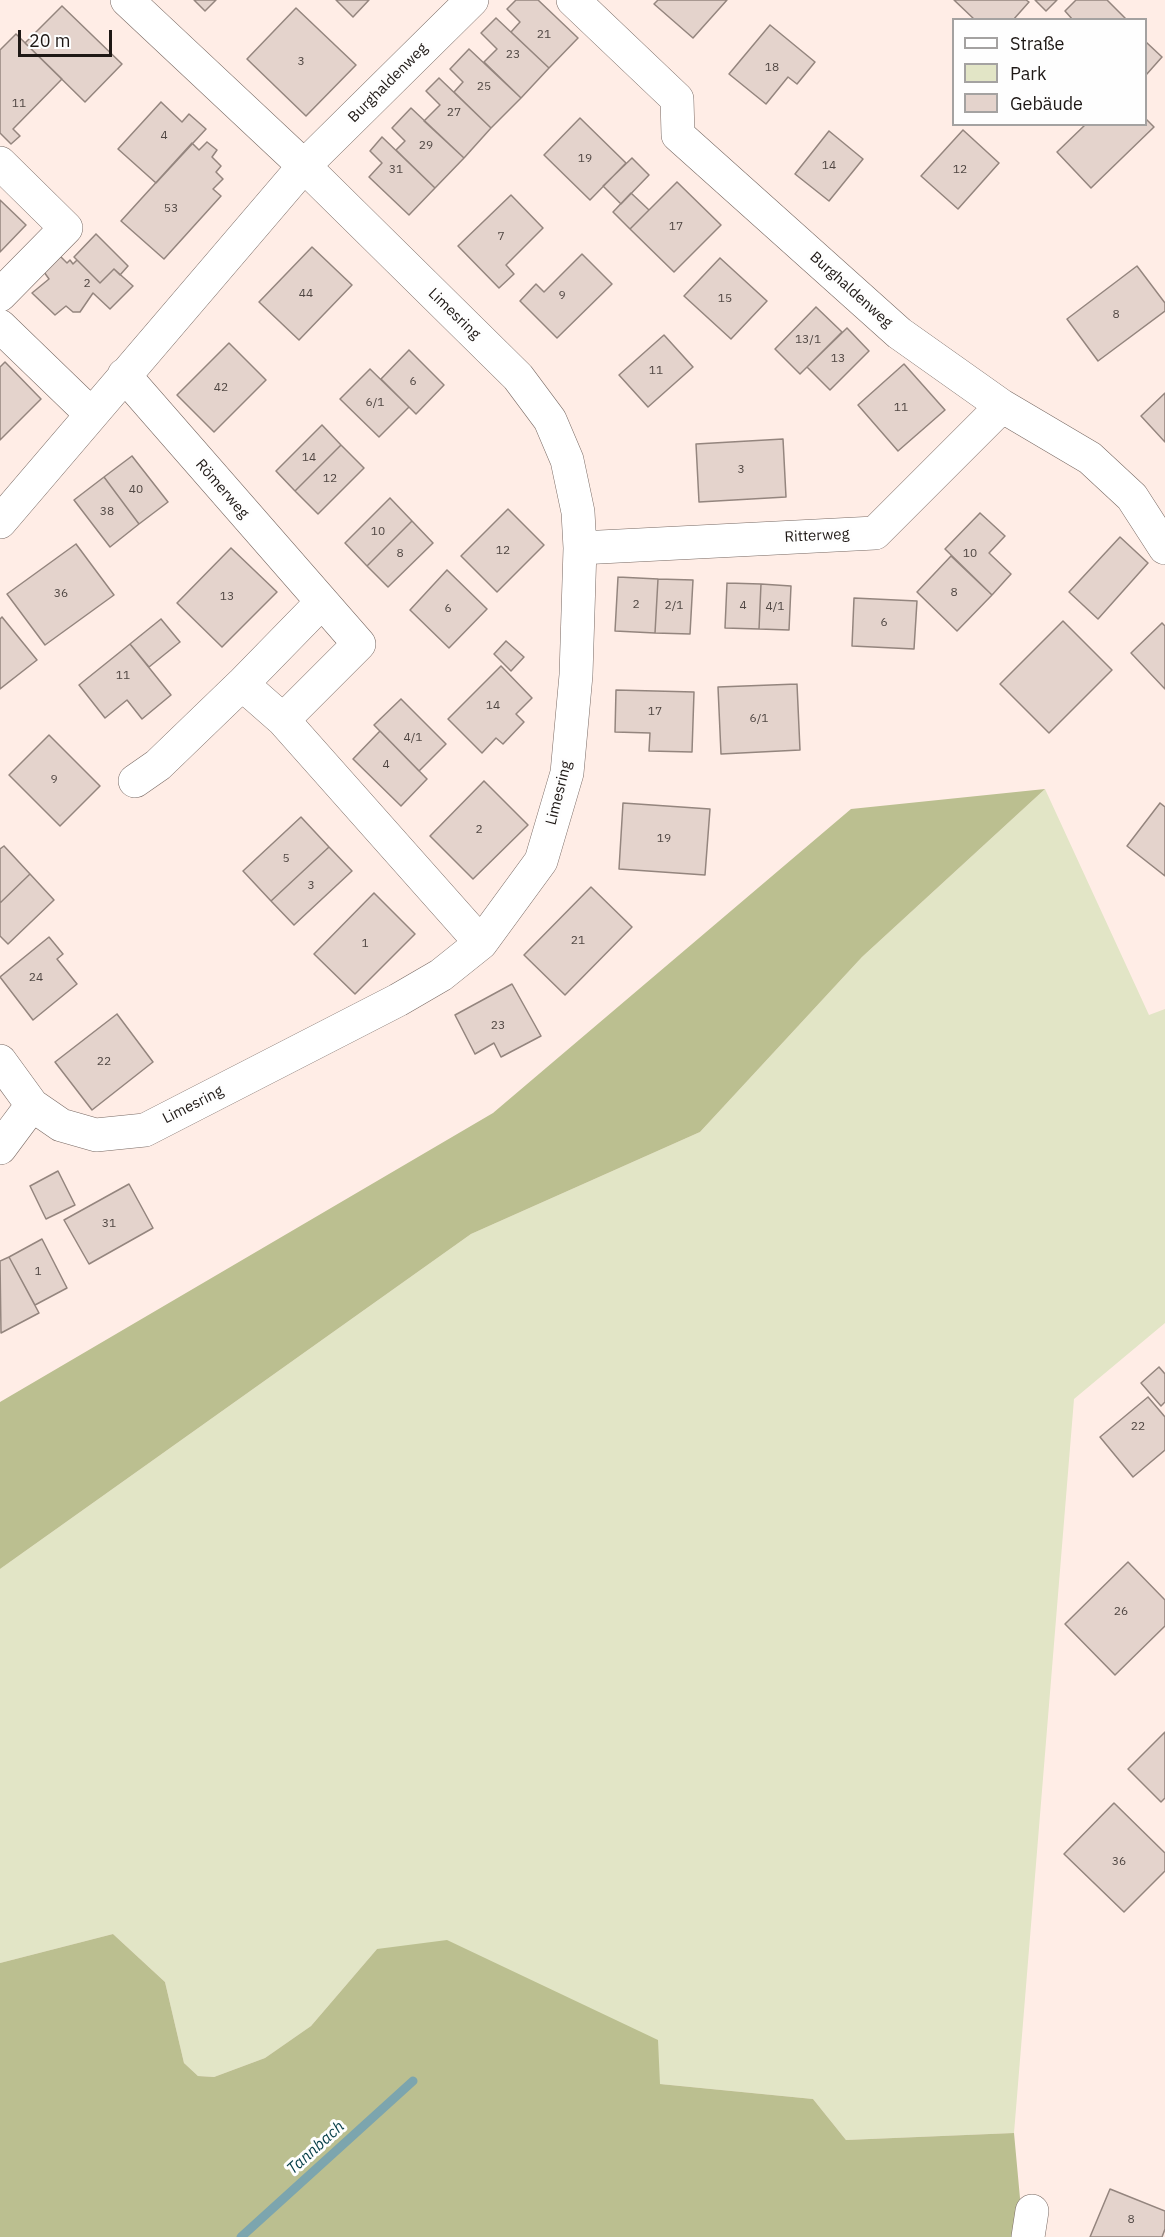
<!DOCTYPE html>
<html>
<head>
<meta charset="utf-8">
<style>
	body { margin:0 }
	#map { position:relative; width:1165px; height:2237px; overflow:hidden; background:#ffede6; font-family:"IBM Plex Sans",sans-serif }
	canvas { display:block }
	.legend { position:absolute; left:952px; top:18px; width:195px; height:108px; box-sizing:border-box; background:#fefefe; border:2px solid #a4a2a1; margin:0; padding:8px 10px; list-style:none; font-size:18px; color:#1e1815 }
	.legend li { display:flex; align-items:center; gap:12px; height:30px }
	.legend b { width:30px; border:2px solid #a4a2a1 }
	.scale { position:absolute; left:18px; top:30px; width:94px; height:27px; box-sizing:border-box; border:3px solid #1e1815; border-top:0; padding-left:8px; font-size:18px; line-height:21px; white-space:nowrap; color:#1e1815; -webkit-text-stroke:4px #fefefe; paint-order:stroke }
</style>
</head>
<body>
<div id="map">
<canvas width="1165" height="2237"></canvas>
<ul class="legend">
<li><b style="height:8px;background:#fff"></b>Straße</li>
<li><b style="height:16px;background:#e2e5c6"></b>Park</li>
<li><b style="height:16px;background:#e4d3cc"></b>Gebäude</li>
</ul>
<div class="scale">20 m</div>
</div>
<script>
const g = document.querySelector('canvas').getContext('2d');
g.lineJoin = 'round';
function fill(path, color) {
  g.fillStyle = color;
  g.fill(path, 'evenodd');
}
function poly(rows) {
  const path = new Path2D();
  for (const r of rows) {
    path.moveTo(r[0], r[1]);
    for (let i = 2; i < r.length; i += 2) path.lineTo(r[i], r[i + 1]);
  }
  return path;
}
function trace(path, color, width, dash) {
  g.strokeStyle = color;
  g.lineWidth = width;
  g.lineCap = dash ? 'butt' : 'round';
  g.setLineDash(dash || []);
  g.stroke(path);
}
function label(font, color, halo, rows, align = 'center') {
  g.font = font + ' "IBM Plex Sans",sans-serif';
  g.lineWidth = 6;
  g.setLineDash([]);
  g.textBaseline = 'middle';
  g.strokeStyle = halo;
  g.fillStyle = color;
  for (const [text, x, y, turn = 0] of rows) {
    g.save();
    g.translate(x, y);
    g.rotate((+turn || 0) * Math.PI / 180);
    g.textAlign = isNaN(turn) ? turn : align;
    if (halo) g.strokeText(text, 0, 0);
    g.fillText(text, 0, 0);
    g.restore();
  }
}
fill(poly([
	[1045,789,1149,1015,1165,1009,1165,1323,1074,1399,1014,2133,846,2140,813,2099,660,2084,377,1949,311,2026,265,2058,214,2077,198,2076,184,2063,165,1982,113,1934,0,1963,0,1569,471,1234,700,1132,862,957]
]), '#e2e5c6');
fill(poly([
	[1045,789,862,957,700,1132,471,1234,0,1569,0,1402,493,1113,851,809],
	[113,1934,165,1982,184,2063,198,2076,214,2077,265,2058,311,2026,377,1949,447,1940,658,2040,660,2084,813,2099,846,2140,1014,2133,1022,2220,1017,2237,0,2237,0,1963]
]), '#bbbf90');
trace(poly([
	[241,2237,413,2081]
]), '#7ca5ae', 9);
const building = poly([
	[194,0,216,0,205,11,194,0],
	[336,0,369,0,353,17,336,0],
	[516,0,538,0,578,38,549,68,511,32,520,22,507,9,516,0],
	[658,0,727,0,693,38,654,4,658,0],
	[954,0,1026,0,1029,2,1013,20,975,20,954,0],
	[1035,0,1057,0,1046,11,1035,0],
	[1076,0,1107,0,1126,19,1073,20,1065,11,1076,0],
	[62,6,122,64,85,102,25,43,62,6],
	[296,8,356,65,306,116,247,59,296,8],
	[496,18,549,68,521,98,484,62,497,49,481,33,496,18],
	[770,25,815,62,797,84,788,77,766,104,729,74,770,25],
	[16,34,62,79,13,129,20,136,11,144,0,133,0,50,16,34],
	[1146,42,1162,57,1146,75,1146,42],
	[469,49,521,98,491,128,454,92,463,82,450,69,469,49],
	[439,78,491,128,464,158,424,121,440,105,426,91,439,78],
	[161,102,182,122,189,114,206,129,156,183,118,149,161,102],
	[411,108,464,158,435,188,396,150,405,141,392,128,411,108],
	[580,118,626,163,590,200,544,155,580,118],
	[1146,119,1154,127,1091,188,1057,152,1086,124,1146,124,1146,119],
	[963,130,999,163,958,209,921,176,963,130],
	[829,131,863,159,829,201,795,174,829,131],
	[382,137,435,188,409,215,369,177,382,163,370,151,382,137],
	[207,142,217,150,212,157,221,166,216,172,223,179,213,189,221,196,164,259,121,221,192,143,199,150,207,142],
	[632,158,649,175,621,204,603,186,632,158],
	[677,182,721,225,674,272,630,229,677,182],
	[631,193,649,210,630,229,613,212,631,193],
	[511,195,543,228,506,265,514,274,499,288,458,246,511,195],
	[0,200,26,225,0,252,0,200],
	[96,234,128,266,120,275,114,269,100,283,74,257,96,234],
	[312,247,352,285,299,340,259,302,312,247],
	[582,254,612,284,557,338,520,301,536,284,544,292,582,254],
	[60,256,67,263,70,260,73,264,77,260,100,283,114,269,133,286,110,309,93,293,80,312,73,312,66,306,55,315,32,293,49,279,44,272,60,256],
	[720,258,767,301,731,339,684,296,720,258],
	[1137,266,1165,303,1165,311,1098,361,1067,319,1137,266],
	[816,307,842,332,800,374,775,349,816,307],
	[847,328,869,351,830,390,807,367,847,328],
	[664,335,693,367,648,407,619,375,664,335],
	[229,343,266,380,214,432,177,395,229,343],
	[409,350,444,385,416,414,381,379,409,350],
	[5,362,41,399,0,440,0,367,5,362],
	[904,364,945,410,898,451,858,405,904,364],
	[370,369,409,407,379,437,340,399,370,369],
	[1165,393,1165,442,1141,416,1165,393],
	[322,425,341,445,295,491,276,471,322,425],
	[783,439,786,497,699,502,696,444,783,439],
	[341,445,364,468,318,514,295,491,341,445],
	[132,456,168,502,139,524,104,477,132,456],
	[104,477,139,524,110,547,74,500,104,477],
	[390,498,412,521,367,566,345,543,390,498],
	[508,509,544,545,497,592,461,556,508,509],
	[980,513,1005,536,989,553,1011,574,992,595,945,549,980,513],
	[412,521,433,543,388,587,367,566,412,521],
	[1120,537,1148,563,1098,619,1069,592,1120,537],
	[76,544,114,595,45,645,7,594,76,544],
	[231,548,277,592,222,647,177,603,231,548],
	[951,556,992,595,957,631,917,592,951,556],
	[447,570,487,609,449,648,410,610,447,570],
	[618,577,658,579,655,633,615,631,618,577],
	[658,579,693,580,690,634,655,633,658,579],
	[727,583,761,584,759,629,725,628,727,583],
	[761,584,791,586,789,630,759,629,761,584],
	[854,598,917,601,914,649,852,646,854,598],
	[2,617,37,660,0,689,0,619,2,617],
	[161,619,180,642,149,667,130,644,161,619],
	[1063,621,1112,670,1049,733,1000,684,1063,621],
	[1162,623,1165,626,1165,689,1131,653,1162,623],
	[506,641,524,657,511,671,494,654,506,641],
	[130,644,171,695,142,719,127,700,105,718,79,685,130,644],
	[501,666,532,698,516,714,524,722,503,744,496,738,482,753,448,719,501,666],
	[797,684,800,750,721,754,718,687,797,684],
	[616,690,694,692,692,752,649,751,650,733,615,732,616,690],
	[401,699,446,744,419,771,374,725,401,699],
	[380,731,427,779,401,806,353,759,380,731],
	[49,735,100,786,60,826,9,775,49,735],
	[484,781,528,825,473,879,430,836,484,781],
	[623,803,710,809,705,875,619,869,623,803],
	[1160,803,1165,807,1165,876,1127,846,1160,803],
	[301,817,329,847,271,901,243,871,301,817],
	[4,846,30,874,0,903,0,849,4,846],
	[329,847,352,871,294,925,271,901,329,847],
	[30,874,54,900,8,944,0,936,0,903,30,874],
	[591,887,632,927,565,995,524,955,591,887],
	[374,893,415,934,355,994,314,954,374,893],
	[49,937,63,954,57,959,77,984,33,1020,0,977,49,937],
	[512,984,541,1036,501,1057,494,1043,475,1054,455,1015,512,984],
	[117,1014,153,1062,92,1110,55,1062,117,1014],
	[58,1171,75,1205,46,1219,30,1186,58,1171],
	[129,1184,153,1228,89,1264,64,1220,129,1184],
	[42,1239,67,1288,35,1305,9,1257,42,1239],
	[9,1257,39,1313,1,1333,0,1261,9,1257],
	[1159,1367,1165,1374,1165,1402,1161,1406,1141,1383,1159,1367],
	[1148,1397,1165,1417,1165,1450,1133,1477,1100,1437,1148,1397],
	[1128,1562,1165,1600,1165,1626,1115,1675,1065,1624,1128,1562],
	[1165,1732,1165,1798,1161,1802,1128,1769,1165,1732],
	[1114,1803,1165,1853,1165,1871,1124,1912,1064,1854,1114,1803],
	[1110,2189,1165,2211,1165,2229,1162,2237,1090,2237,1110,2189]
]);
fill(building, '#e4d3cc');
trace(building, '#94857e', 1.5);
const minor = poly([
	[573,0,677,99,678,135,899,333,1002,406,1090,458,1132,497,1165,548],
	[0,163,66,228,0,295],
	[0,326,91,414],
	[124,375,359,644,283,720,242,684,321,603],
	[0,522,304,166,472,0],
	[580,548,875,533,1002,406],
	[283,720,481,943],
	[135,781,158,765,242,684],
	[0,1061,32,1105,61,1125,96,1135,145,1130,398,1000,441,975,481,943,541,861,567,773,576,675,580,548,578,512,567,460,550,420,518,377,304,166,127,0],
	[0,1148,32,1105],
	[1028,2237,1032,2211]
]);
trace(minor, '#786963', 34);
trace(minor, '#fff', 33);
label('12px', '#504743', null, [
	["21",544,35],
	["23",513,55],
	["3",301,62],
	["18",772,68],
	["25",484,87],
	["11",19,104],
	["27",454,113],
	["4",164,136],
	["29",426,146],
	["19",585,159],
	["14",829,166],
	["31",396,170],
	["12",960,170],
	["53",171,209],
	["17",676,227],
	["7",501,237],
	["2",87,284],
	["44",306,294],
	["9",562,296],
	["15",725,299],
	["8",1116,315],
	["13/1",808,340],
	["13",838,359],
	["11",656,371],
	["6",413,382],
	["42",221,388],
	["6/1",375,403],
	["11",901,408],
	["14",309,458],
	["3",741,470],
	["12",330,479],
	["40",136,490],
	["38",107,512],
	["10",378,532],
	["12",503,551],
	["8",400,554],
	["10",970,554],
	["8",954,593],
	["36",61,594],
	["13",227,597],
	["2",636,605],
	["2/1",674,606],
	["4",743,606],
	["4/1",775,607],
	["6",448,609],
	["6",884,623],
	["11",123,676],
	["14",493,706],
	["17",655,712],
	["6/1",759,719],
	["4/1",413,738],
	["4",386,765],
	["9",54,780],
	["2",479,830],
	["19",664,839],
	["5",286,859],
	["3",311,886],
	["21",578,941],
	["1",365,944],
	["24",36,978],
	["23",498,1026],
	["22",104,1062],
	["31",109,1224],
	["1",38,1272],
	["22",1138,1427],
	["26",1121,1612],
	["36",1119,1862],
	["8",1131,2220]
]);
label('15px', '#1e1815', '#fefefe', [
	["Burghaldenweg",388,83,-45],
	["Burghaldenweg",851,290,42],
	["Limesring",454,314,44],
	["Römerweg",222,489,49],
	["Ritterweg",817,536,-3],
	["Limesring",559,793,-76],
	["Limesring",193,1105,-27]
]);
label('italic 16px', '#043d47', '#fefefe', [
	["Tannbach",316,2148,-42]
]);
</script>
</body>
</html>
